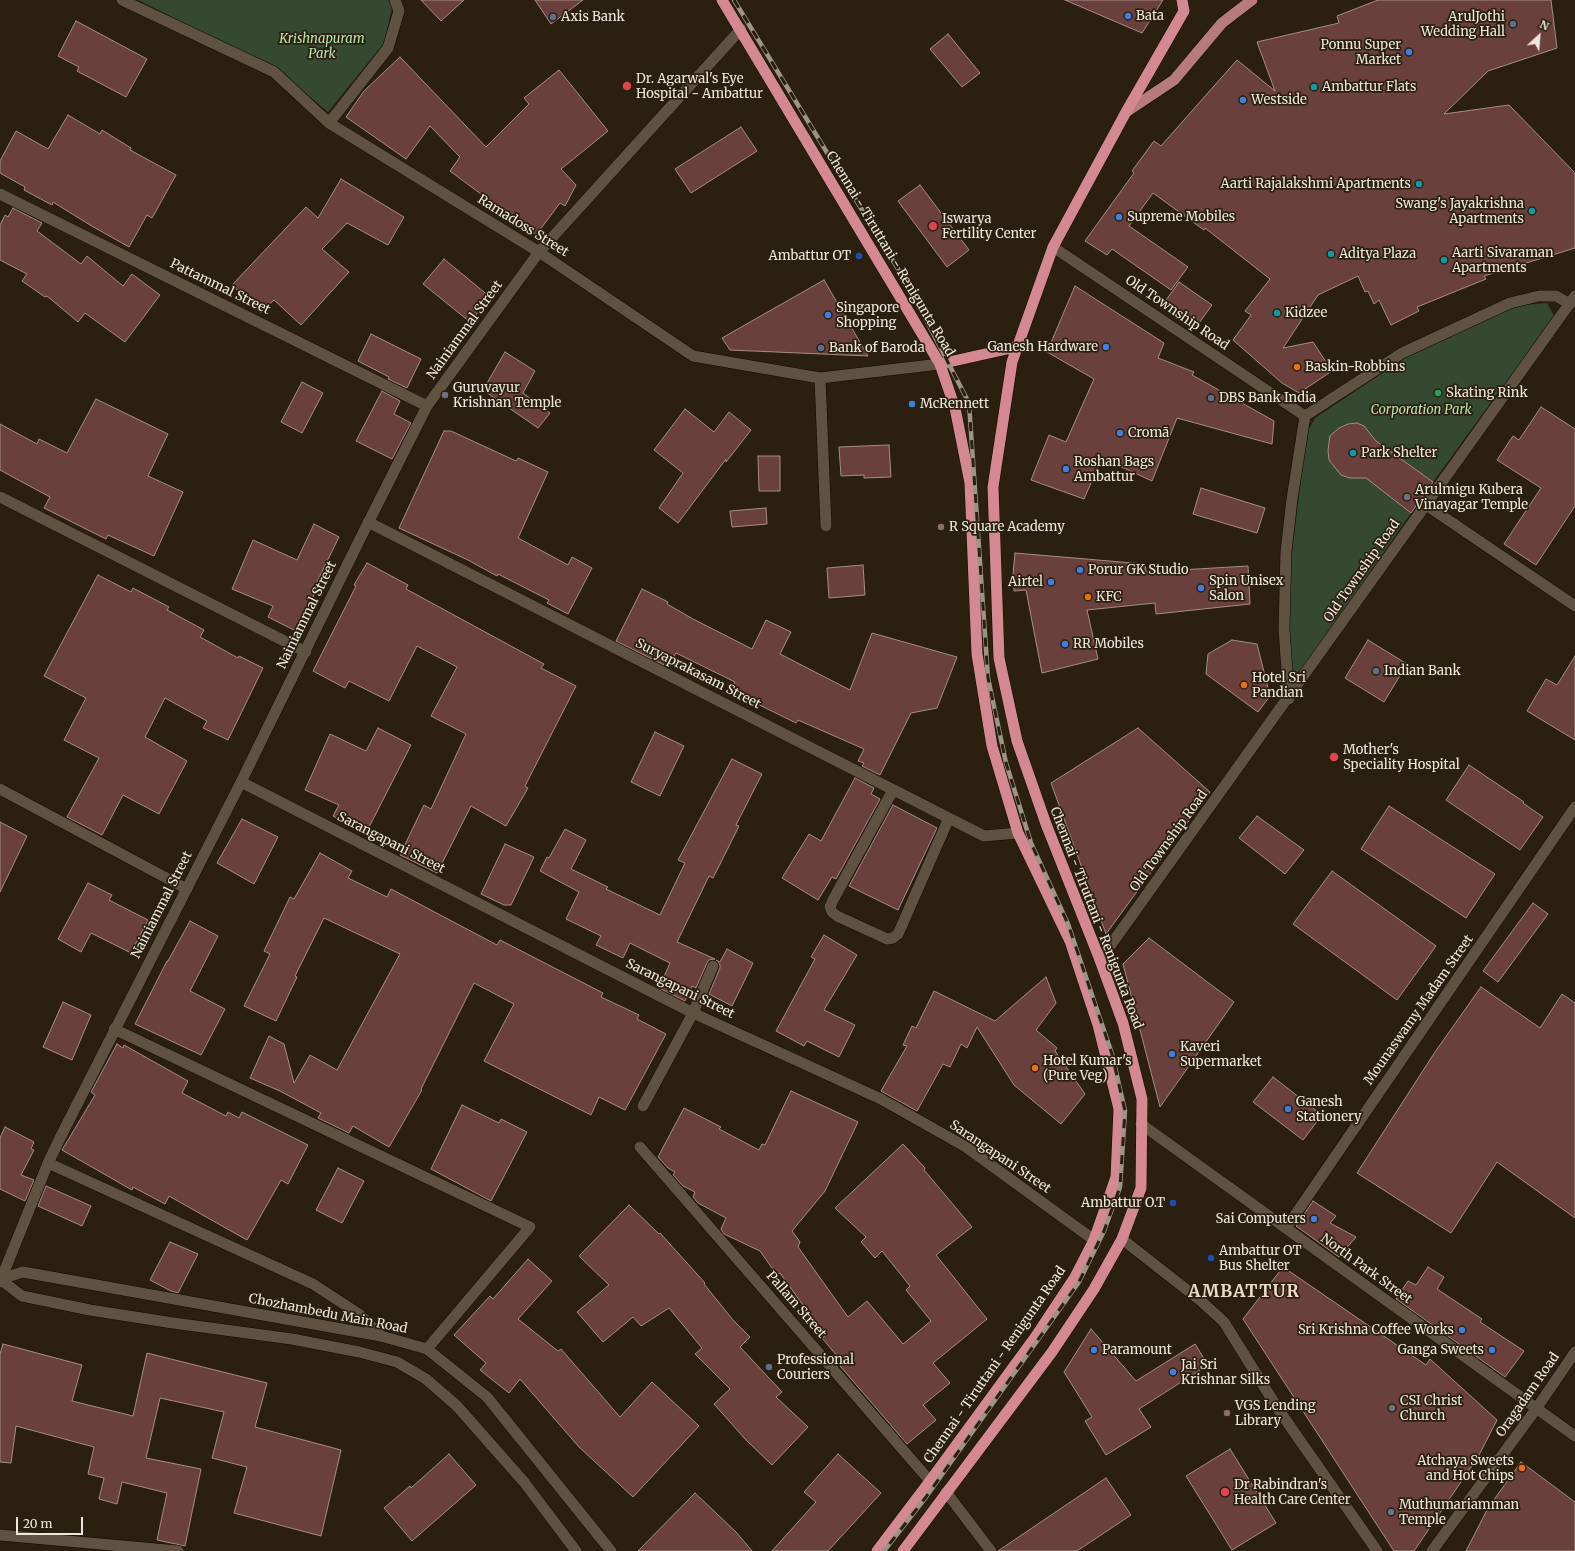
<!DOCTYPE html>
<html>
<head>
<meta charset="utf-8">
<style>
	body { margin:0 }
	#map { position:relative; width:1575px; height:1551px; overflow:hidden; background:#2b2010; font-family:Merriweather,serif }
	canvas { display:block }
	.north { position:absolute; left:1519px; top:16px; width:40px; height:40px; -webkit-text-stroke:3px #2b2010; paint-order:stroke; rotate:26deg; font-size:11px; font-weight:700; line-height:16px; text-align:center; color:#efe7dd }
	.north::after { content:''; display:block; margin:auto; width:14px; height:18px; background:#efe7dd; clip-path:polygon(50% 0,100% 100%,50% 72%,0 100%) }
	.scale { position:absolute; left:16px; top:1517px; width:67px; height:18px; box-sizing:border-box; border:2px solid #efe7dd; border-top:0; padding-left:5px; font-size:12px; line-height:14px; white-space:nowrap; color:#efe7dd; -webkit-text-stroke:3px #2b2010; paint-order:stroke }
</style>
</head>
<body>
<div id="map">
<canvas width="1575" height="1551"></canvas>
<div class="north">N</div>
<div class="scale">20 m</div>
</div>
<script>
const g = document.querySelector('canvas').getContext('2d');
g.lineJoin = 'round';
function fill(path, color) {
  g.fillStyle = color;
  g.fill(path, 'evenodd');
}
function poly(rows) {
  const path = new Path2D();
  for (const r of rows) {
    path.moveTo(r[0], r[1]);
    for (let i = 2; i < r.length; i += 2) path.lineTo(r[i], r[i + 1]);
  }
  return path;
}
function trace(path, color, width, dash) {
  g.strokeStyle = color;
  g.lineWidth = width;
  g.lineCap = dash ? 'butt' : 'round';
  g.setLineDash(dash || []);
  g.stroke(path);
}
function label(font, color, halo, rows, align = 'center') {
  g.font = font + ' Merriweather,serif';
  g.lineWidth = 3.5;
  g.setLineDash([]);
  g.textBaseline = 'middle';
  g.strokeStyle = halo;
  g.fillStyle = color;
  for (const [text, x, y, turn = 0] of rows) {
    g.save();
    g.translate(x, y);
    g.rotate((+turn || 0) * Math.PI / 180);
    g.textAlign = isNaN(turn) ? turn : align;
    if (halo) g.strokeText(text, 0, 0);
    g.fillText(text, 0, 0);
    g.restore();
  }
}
fill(poly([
	[138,0,388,0,392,7,384,43,328,112,278,70],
	[1547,303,1554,316,1433,482,1391,452,1370,481,1411,513,1303,669,1293,675,1289,623,1292,553,1301,478,1309,429,1315,418,1405,358,1513,306]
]), '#344930');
const building = poly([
	[421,0,464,0,441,21,421,0],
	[535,0,583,0,551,24,535,0],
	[1065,0,1163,0,1142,33,1065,0],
	[1378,0,1551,0,1557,48,1488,71,1444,114,1509,105,1575,173,1575,248,1484,276,1486,279,1417,307,1419,311,1391,325,1379,300,1374,304,1368,291,1365,292,1358,276,1318,295,1283,348,1313,342,1332,371,1299,393,1282,383,1233,340,1251,315,1245,311,1270,279,1205,228,1204,230,1153,193,1129,226,1188,267,1171,290,1112,249,1107,255,1085,241,1134,173,1132,171,1154,141,1161,146,1237,60,1275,91,1257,42,1339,23,1337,16,1378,0],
	[76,21,147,59,126,97,77,71,79,67,58,56,76,21],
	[948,34,980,73,962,87,930,49,948,34],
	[400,57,486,147,529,104,524,98,559,70,608,131,561,169,576,185,565,206,560,203,536,235,450,171,460,157,430,126,406,159,346,117,364,91,400,57],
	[68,115,100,134,102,130,131,148,130,150,176,175,152,218,147,215,129,247,90,225,53,202,52,205,24,190,25,187,0,173,0,161,16,131,48,149,68,115],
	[741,127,757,151,691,193,675,169,741,127],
	[341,179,404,217,388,245,347,223,322,249,349,272,301,325,274,300,261,313,232,285,306,207,318,218,341,179],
	[920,185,969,250,947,267,898,201,920,185],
	[13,208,42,223,37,231,81,264,87,256,123,286,132,274,160,295,125,342,85,313,78,322,47,296,45,297,22,281,27,274,0,260,0,225,5,215,8,217,13,208],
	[444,259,490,297,470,322,423,284,444,259],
	[824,280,868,356,730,350,722,338,824,280],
	[1179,282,1212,305,1199,323,1192,323,1164,303,1179,282],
	[1075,286,1164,343,1158,358,1194,372,1192,375,1274,421,1272,444,1177,418,1152,481,1102,458,1084,499,1031,480,1049,435,1066,442,1094,379,1047,352,1075,286],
	[371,334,421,359,407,388,388,379,389,377,358,361,371,334],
	[505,352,535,371,523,393,550,413,538,428,483,390,505,352],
	[302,382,323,393,302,433,281,422,302,382],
	[382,391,400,401,394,414,411,423,392,459,356,441,382,391],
	[96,399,168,434,148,476,183,492,154,556,108,535,106,539,44,508,50,497,0,470,0,424,37,444,39,439,67,453,96,399],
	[1541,407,1575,429,1575,506,1536,565,1504,544,1541,488,1497,460,1513,436,1519,440,1541,407],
	[685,409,714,432,729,412,751,430,726,462,726,459,678,523,659,508,683,473,654,450,685,409],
	[1357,423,1364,426,1376,441,1433,482,1411,513,1366,478,1350,478,1341,475,1329,460,1328,450,1330,436,1339,428,1348,424,1357,423],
	[444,431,451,431,516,461,518,458,548,472,518,538,568,565,572,557,592,568,568,614,547,603,549,600,498,574,497,576,468,560,399,528,444,431],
	[889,445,891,477,864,478,864,475,841,476,839,447,889,445],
	[758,456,780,456,780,491,759,491,758,456],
	[1201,488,1265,508,1257,533,1193,514,1201,488],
	[766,508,767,524,732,527,730,511,766,508],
	[314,524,339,537,315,586,318,587,296,631,268,617,273,606,232,589,253,540,297,560,314,524],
	[1015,553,1145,564,1146,572,1248,566,1250,604,1156,614,1155,603,1087,610,1098,659,1042,673,1026,590,1014,591,1013,575,1015,553],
	[367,563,408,585,406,589,544,664,541,668,576,686,525,786,528,788,506,826,471,806,437,873,400,855,424,805,431,809,466,734,431,716,457,667,417,646,389,701,349,681,345,688,313,671,356,586,354,585,367,563],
	[863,565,865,595,829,598,827,568,863,565],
	[98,575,131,592,133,588,169,607,167,610,204,630,200,637,238,658,239,656,263,668,228,740,203,728,207,721,165,698,145,737,187,761,159,814,123,795,102,835,67,817,99,758,64,740,86,698,44,676,98,575],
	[642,589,668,602,667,604,693,619,752,649,766,620,791,632,780,654,850,690,872,633,957,657,937,708,911,713,880,775,862,766,864,763,858,761,864,749,798,720,796,723,731,691,735,682,676,653,668,667,616,641,642,589],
	[1232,640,1257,644,1270,696,1258,712,1206,674,1208,654,1232,640],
	[1368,640,1407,664,1384,702,1345,678,1368,640],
	[1575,656,1575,740,1527,711,1546,679,1557,685,1575,656],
	[378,728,411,745,366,833,333,816,339,805,305,790,330,734,366,751,378,728],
	[1138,728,1210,792,1106,934,1051,783,1138,728],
	[655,732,684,746,660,796,631,782,655,732],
	[732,759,762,774,736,825,739,826,713,878,709,876,677,942,715,959,709,960,707,963,696,988,692,986,685,1001,659,988,670,963,630,943,623,958,596,945,601,936,566,919,579,892,540,871,547,857,549,858,565,829,586,840,571,869,608,887,606,889,660,915,685,863,678,860,732,759],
	[1469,765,1524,802,1523,803,1543,817,1520,850,1446,800,1469,765],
	[855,778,874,788,871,794,880,799,836,879,832,877,818,900,782,878,809,834,821,841,855,778],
	[893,805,937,828,898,910,849,886,893,805],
	[1389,806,1495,874,1466,918,1361,849,1389,806],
	[1257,816,1304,850,1285,874,1239,838,1257,816],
	[242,819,278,837,254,884,217,863,242,819],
	[0,822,27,836,0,892,0,822],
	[505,844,534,857,511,905,504,905,481,894,505,844],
	[320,853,352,871,348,878,387,897,391,889,497,945,500,940,603,993,601,997,639,1015,637,1019,666,1034,625,1110,599,1097,591,1115,484,1061,514,1004,474,983,421,1089,422,1090,389,1147,353,1126,349,1133,318,1118,321,1113,280,1091,250,1078,269,1036,284,1044,294,1083,310,1055,337,1070,400,954,324,918,295,976,297,977,276,1021,244,1006,270,954,264,951,290,897,294,899,320,853],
	[1332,871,1436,946,1397,1000,1293,924,1332,871],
	[88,883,112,895,109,900,148,920,131,953,91,933,81,952,58,939,88,883],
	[1533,903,1548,914,1498,982,1483,971,1533,903],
	[190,921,218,936,190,991,225,1009,201,1055,135,1024,167,961,168,961,190,921],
	[824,935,857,955,824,1010,855,1025,839,1057,807,1041,804,1046,776,1031,815,959,811,957,824,935],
	[1149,938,1234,1002,1160,1107,1123,964,1149,938],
	[727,949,753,963,732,1006,709,994,720,968,720,965,716,960,720,962,727,949],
	[1046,977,1056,1003,1036,1030,1057,1048,1055,1051,1085,1094,1061,1124,1014,1085,977,1027,967,1048,961,1044,950,1067,943,1064,917,1111,881,1091,907,1046,903,1045,912,1026,916,1028,934,991,995,1021,1046,977],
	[1481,987,1540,1028,1562,994,1575,1003,1575,1218,1497,1162,1451,1233,1357,1173,1435,1052,1481,987],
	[63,1002,91,1015,72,1060,43,1047,63,1002],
	[117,1044,123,1048,124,1045,188,1081,182,1093,226,1116,228,1112,239,1118,242,1112,308,1145,288,1184,281,1180,247,1240,169,1196,165,1204,133,1187,132,1190,62,1150,95,1095,91,1092,117,1044],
	[1273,1077,1322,1115,1303,1140,1253,1102,1273,1077],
	[791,1091,858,1122,825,1191,792,1231,800,1242,798,1247,848,1317,867,1301,903,1344,931,1321,906,1290,910,1286,882,1251,875,1258,861,1242,866,1237,835,1208,903,1144,925,1168,924,1170,972,1227,936,1255,987,1319,933,1363,950,1383,923,1405,936,1420,907,1444,840,1366,843,1363,822,1338,825,1336,780,1273,777,1275,760,1251,724,1234,721,1229,726,1218,698,1203,693,1197,695,1192,683,1186,673,1175,675,1172,668,1168,658,1157,684,1108,721,1127,719,1129,759,1150,762,1144,765,1145,791,1091],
	[462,1105,499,1123,501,1119,527,1132,491,1201,431,1169,462,1105],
	[5,1127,34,1142,31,1149,34,1150,21,1175,34,1180,25,1201,0,1189,0,1138,5,1127],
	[338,1168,364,1181,342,1223,316,1210,338,1168],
	[46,1186,91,1206,82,1226,38,1206,46,1186],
	[1313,1201,1336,1216,1330,1223,1356,1237,1339,1257,1296,1226,1313,1201],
	[629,1205,659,1234,660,1233,705,1283,704,1284,733,1320,750,1337,740,1347,782,1392,776,1397,808,1427,772,1465,746,1440,714,1404,730,1389,695,1354,702,1348,669,1308,641,1326,633,1317,603,1342,577,1312,609,1285,579,1256,629,1205],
	[170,1242,198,1254,178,1293,171,1291,150,1280,170,1242],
	[528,1259,552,1281,518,1319,558,1351,561,1349,620,1417,652,1382,699,1426,633,1497,579,1447,520,1379,509,1393,480,1370,486,1363,454,1335,490,1296,493,1299,528,1259],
	[1283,1267,1426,1365,1430,1359,1497,1420,1478,1457,1414,1551,1394,1551,1243,1319,1283,1267],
	[1428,1267,1444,1277,1437,1289,1482,1319,1480,1322,1524,1351,1505,1377,1396,1299,1408,1281,1416,1285,1428,1267],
	[1091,1329,1136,1381,1195,1344,1208,1365,1139,1409,1151,1427,1106,1455,1085,1421,1092,1417,1064,1372,1091,1329],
	[3,1344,82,1365,72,1401,133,1416,147,1353,267,1383,255,1427,341,1450,321,1536,234,1513,247,1467,212,1458,224,1412,160,1398,146,1458,201,1469,185,1546,157,1540,167,1493,122,1482,117,1504,99,1499,104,1478,88,1474,94,1447,16,1426,11,1463,0,1462,0,1354,3,1344],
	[1230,1449,1276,1523,1232,1550,1186,1476,1230,1449],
	[449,1454,476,1485,412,1541,384,1508,410,1486,411,1488,449,1454],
	[838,1454,881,1493,828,1551,772,1551,816,1502,804,1492,838,1454],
	[1521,1462,1575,1502,1575,1551,1466,1551,1488,1508,1521,1462],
	[1106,1478,1131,1515,1077,1551,998,1551,1106,1478],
	[695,1493,736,1532,752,1551,638,1551,695,1493]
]);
fill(building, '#69403c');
trace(building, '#a68c89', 1);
const minor = poly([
	[122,0,274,72,329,123,539,252,693,356,820,378,940,364],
	[329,123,388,48,399,11,395,0],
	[0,194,427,406],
	[1053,247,1305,416],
	[820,378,826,526],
	[0,497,306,652],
	[1426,505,1575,606],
	[368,522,984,836,1018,833],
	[1289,699,1284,629,1286,552,1292,499,1305,416,1402,353,1510,303,1539,296,1556,296,1570,304],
	[241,782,693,1013,881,1099,966,1147,1094,1240],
	[0,789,187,889],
	[893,790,833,900,830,907,832,912,837,916,887,939,893,938,898,934,949,818],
	[1100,960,1575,296],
	[114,1029,530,1227,427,1349],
	[643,1106,693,1013,713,966],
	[640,1147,930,1481],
	[48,1163,313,1284,359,1314,381,1336],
	[1286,1228,1575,807],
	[0,1282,48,1163,63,1132,241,782,358,543,427,406,539,252,741,29],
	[946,1492,991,1551],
	[0,1535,178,1551],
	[1432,1551,1536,1409,1575,1352]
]);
const tertiary = poly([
	[1122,1239,1201,1301,1224,1322,1278,1409,1377,1551],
	[0,1279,22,1296,90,1310,173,1323,292,1339,359,1352,397,1362,426,1379,457,1406,524,1482,576,1551],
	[1,1279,23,1272,381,1336,427,1349,487,1397,611,1551]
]);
const secondary = poly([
	[1141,1124,1575,1436]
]);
const primary = poly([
	[1126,112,1174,80,1222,23,1252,0]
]);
const trunk = poly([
	[722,0,940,364,955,408,970,483,977,654,992,746,1018,833,1070,941,1098,1025,1119,1109,1116,1177,1094,1240,1075,1277,1036,1336,930,1481,877,1551],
	[940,364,1016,347],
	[903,1551,1052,1352,1094,1289,1122,1239,1141,1188,1142,1099,1123,1023,1100,960,1046,824,1017,741,999,658,993,487,1012,362,1053,247,1126,112,1184,11,1182,0]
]);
trace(minor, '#130900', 12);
trace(tertiary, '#130900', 12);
trace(secondary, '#130900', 12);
trace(primary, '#130900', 12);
trace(trunk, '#130900', 12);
trace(minor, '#5f5240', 11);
trace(tertiary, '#5f5240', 11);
trace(secondary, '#5f5240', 11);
trace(primary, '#b77b7d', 11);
trace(trunk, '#d48892', 11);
const rail = poly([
	[734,0,909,287,969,403,988,678,1006,763,1031,843,1068,924,1112,1054,1125,1111,1120,1187,1104,1231,1079,1282,926,1497,884,1551]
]);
trace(rail, '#9d9487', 4.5);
trace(rail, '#2b2010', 3, [9]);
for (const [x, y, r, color] of [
	[1128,16,4,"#3f7fe0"],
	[553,17,4,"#5c6f8a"],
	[1513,24,4,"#5c6f8a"],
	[1409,52,4,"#3f7fe0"],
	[627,86,5,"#e0444e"],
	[1314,87,4,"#0f9aa8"],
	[1243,100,4,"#3f7fe0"],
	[1419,184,4,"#0f9aa8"],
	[1532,211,4,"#0f9aa8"],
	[1119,217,4,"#3f7fe0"],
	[933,226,5,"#e0444e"],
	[1331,254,4,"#0f9aa8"],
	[859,256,4,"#1a4fb4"],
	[1444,260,4,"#0f9aa8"],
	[1277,313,4,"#0f9aa8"],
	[828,315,4,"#3f7fe0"],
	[1106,347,4,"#3f7fe0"],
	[821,348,4,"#5c6f8a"],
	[1297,367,4,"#e8710a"],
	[1438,393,4,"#2e9e5b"],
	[445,395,4,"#6b7280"],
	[1211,398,4,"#5c6f8a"],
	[912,404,4,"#3f7fe0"],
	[1120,433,4,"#3f7fe0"],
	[1353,453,4,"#0f9aa8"],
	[1066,469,4,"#3f7fe0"],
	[1407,497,4,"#6b7280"],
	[941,527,4,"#8d6e63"],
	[1080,570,4,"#3f7fe0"],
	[1051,582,4,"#3f7fe0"],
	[1201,588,4,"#3f7fe0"],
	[1088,597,4,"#e8710a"],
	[1065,644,4,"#3f7fe0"],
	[1376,671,4,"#5c6f8a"],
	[1244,685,4,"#e8710a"],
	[1334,757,5,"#e0444e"],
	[1172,1054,4,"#3f7fe0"],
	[1035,1068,4,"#e8710a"],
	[1288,1109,4,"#3f7fe0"],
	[1173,1203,4,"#1a4fb4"],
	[1314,1219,4,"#3f7fe0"],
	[1211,1258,4,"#1a4fb4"],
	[1462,1330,4,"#3f7fe0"],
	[1094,1350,4,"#3f7fe0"],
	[1492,1350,4,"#3f7fe0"],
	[769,1367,4,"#5c6f8a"],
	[1173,1372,4,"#3f7fe0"],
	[1392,1408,4,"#6b7280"],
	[1227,1413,4,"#8d6e63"],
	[1522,1468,4,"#e8710a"],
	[1225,1492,5,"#e0444e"],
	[1391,1512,4,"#6b7280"]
]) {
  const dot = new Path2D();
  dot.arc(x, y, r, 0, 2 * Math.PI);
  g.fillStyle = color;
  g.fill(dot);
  trace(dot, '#2b2010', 1.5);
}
label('13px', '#efe7dd', '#2b2010', [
	["Bata",1136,16],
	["Axis Bank",561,17],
	["ArulJothi",1505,17,"right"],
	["Wedding Hall",1505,32,"right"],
	["Ponnu Super",1401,45,"right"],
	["Market",1401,60,"right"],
	["Dr. Agarwal's Eye",636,79],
	["Hospital - Ambattur",636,94],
	["Ambattur Flats",1322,87],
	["Westside",1251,100],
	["Aarti Rajalakshmi Apartments",1411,184,"right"],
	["Swang's Jayakrishna",1524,204,"right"],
	["Apartments",1524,219,"right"],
	["Supreme Mobiles",1127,217],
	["Iswarya",942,219],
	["Fertility Center",942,234],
	["Aarti Sivaraman",1452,253],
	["Apartments",1452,268],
	["Aditya Plaza",1339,254],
	["Ambattur OT",851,256,"right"],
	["Singapore",836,308],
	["Shopping",836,323],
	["Kidzee",1285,313],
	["Ganesh Hardware",1098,347,"right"],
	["Bank of Baroda",829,348],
	["Baskin-Robbins",1305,367],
	["Guruvayur",453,388],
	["Krishnan Temple",453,403],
	["Skating Rink",1446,393],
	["DBS Bank India",1219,398],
	["McRennett",920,404],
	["Cromā",1128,433],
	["Park Shelter",1361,453],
	["Roshan Bags",1074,462],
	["Ambattur",1074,477],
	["Arulmigu Kubera",1415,490],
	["Vinayagar Temple",1415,505],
	["R Square Academy",949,527],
	["Porur GK Studio",1088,570],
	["Spin Unisex",1209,581],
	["Salon",1209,596],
	["Airtel",1043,582,"right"],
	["KFC",1096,597],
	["RR Mobiles",1073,644],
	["Indian Bank",1384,671],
	["Hotel Sri",1252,678],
	["Pandian",1252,693],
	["Mother's",1343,750],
	["Speciality Hospital",1343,765],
	["Kaveri",1180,1047],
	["Supermarket",1180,1062],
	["Hotel Kumar's",1043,1061],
	["(Pure Veg)",1043,1076],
	["Ganesh",1296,1102],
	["Stationery",1296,1117],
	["Ambattur O.T",1165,1203,"right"],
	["Sai Computers",1306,1219,"right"],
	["Ambattur OT",1219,1251],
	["Bus Shelter",1219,1266],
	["Sri Krishna Coffee Works",1454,1330,"right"],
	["Paramount",1102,1350],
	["Ganga Sweets",1484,1350,"right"],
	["Professional",777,1360],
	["Couriers",777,1375],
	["Jai Sri",1181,1365],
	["Krishnar Silks",1181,1380],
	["CSI Christ",1400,1401],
	["Church",1400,1416],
	["VGS Lending",1235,1406],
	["Library",1235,1421],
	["Atchaya Sweets",1514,1461,"right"],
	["and Hot Chips",1514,1476,"right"],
	["Dr Rabindran's",1234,1485],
	["Health Care Center",1234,1500],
	["Muthumariamman",1399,1505],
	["Temple",1399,1520]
], 'left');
label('italic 13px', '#b6e4ad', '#2b2010', [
	["Krishnapuram",322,39],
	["Park",322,54],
	["Corporation Park",1421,410]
]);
label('13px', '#efe7dd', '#2b2010', [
	["Ramadoss Street",523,226,32],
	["Chennai - Tiruttani - Renigunta Road",890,254,59],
	["Pattammal Street",220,287,26],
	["Old Township Road",1177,313,34],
	["Nainiammal Street",465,330,-54],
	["Old Township Road",1362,571,-55],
	["Nainiammal Street",307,615,-64],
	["Suryaprakasam Street",698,674,27],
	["Old Township Road",1169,841,-54],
	["Sarangapani Street",391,843,27],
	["Nainiammal Street",162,905,-63],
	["Chennai - Tiruttani - Renigunta Road",1096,918,69],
	["Sarangapani Street",680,989,26],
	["Mounaswamy Madam Street",1419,1010,-55],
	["Sarangapani Street",1000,1157,34],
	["North Park Street",1366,1269,36],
	["Pallam Street",796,1305,49],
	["Chozhambedu Main Road",328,1314,11],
	["Chennai - Tiruttani - Renigunta Road",995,1365,-55],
	["Oragadam Road",1528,1395,-55]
]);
g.letterSpacing = '1px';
label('bold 17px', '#ebdbc7', '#2b2010', [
	["AMBATTUR",1244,1292]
]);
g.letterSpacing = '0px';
</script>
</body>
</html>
